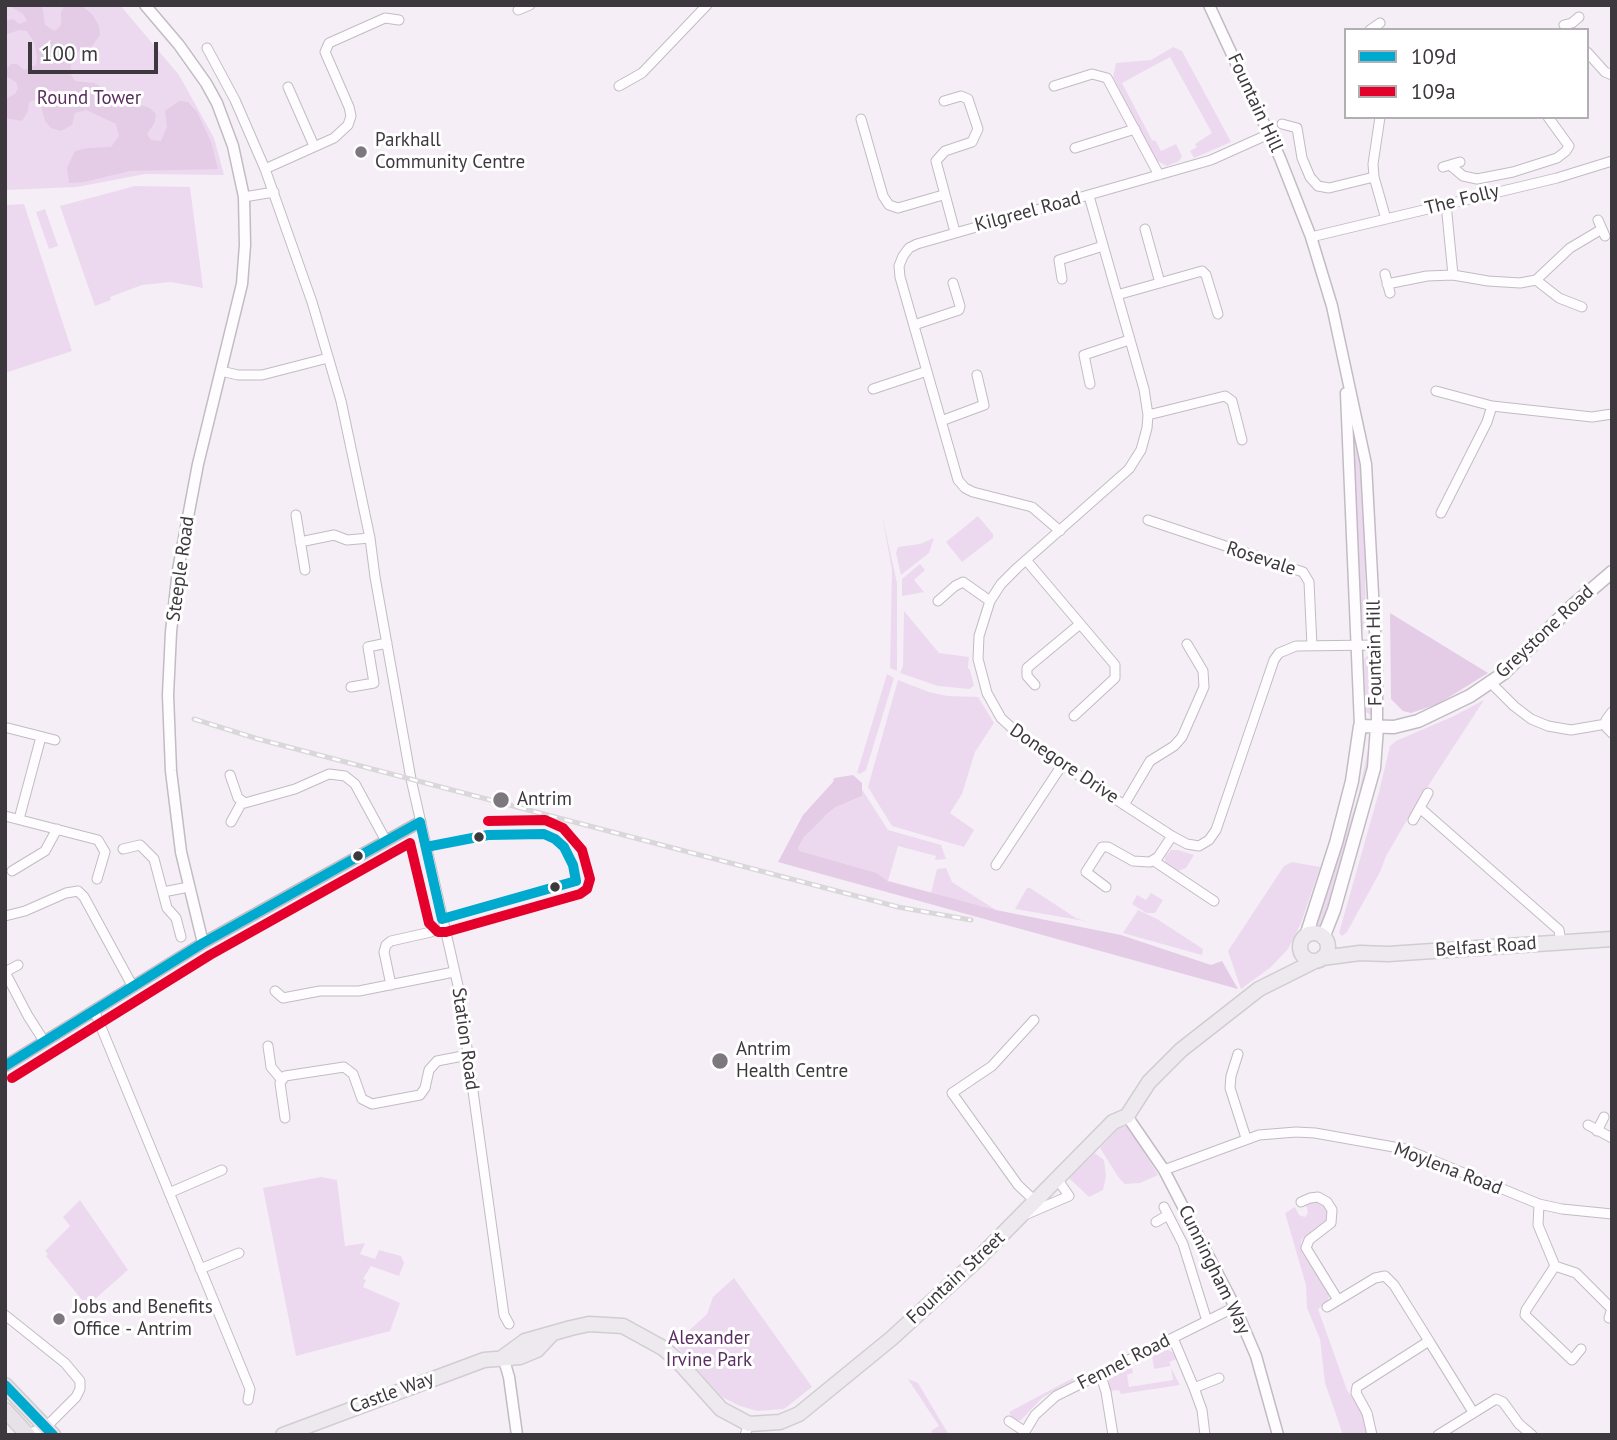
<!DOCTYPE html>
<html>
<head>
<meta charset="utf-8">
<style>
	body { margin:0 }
	#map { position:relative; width:1617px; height:1440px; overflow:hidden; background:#f5eef6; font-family:"PT Sans",sans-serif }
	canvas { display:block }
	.frame { position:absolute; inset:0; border:7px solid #3d383d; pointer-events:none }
	.legend { position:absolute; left:1344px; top:28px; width:245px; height:91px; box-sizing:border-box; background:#fff; border:2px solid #b1afb1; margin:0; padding:9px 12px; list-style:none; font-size:21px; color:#3d383d }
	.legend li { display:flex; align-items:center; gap:14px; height:35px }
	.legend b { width:35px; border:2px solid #b1afb1 }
	.scale { position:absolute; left:28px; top:42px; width:130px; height:32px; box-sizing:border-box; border:4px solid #3d383d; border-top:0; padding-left:9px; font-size:21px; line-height:24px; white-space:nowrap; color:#3d383d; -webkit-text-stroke:5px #fff; paint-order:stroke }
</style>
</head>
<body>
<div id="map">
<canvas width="1617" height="1440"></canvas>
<div class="frame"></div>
<ul class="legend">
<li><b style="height:9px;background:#00a9ce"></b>109d</li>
<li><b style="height:9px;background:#e4002b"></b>109a</li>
</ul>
<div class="scale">100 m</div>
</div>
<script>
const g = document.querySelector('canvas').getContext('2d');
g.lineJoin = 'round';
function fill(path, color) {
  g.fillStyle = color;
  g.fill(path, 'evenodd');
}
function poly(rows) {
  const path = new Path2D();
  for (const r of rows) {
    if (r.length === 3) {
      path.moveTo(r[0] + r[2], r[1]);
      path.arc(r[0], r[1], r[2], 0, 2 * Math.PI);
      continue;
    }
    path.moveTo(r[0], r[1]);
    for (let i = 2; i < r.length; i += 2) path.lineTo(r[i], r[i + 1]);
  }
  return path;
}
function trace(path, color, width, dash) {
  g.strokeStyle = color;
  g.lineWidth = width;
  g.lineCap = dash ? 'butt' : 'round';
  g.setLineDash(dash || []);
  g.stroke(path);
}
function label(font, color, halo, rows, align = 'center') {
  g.font = font + ' "PT Sans",sans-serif';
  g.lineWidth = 6;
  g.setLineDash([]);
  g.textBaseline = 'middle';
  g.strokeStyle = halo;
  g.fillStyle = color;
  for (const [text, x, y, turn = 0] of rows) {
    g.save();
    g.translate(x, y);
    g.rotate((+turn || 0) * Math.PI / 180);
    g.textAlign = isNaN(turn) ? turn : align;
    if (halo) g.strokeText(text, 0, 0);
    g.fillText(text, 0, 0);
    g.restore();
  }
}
fill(poly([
	[5,5,120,5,179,75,214,138,224,175,145,174,77,187,5,190],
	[1173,47,1182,51,1231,142,1194,158,1190,151,1197,147,1195,144,1212,133,1170,57,1122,83,1152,140,1156,141,1161,151,1176,144,1182,156,1179,161,1167,166,1155,160,1113,77,1116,63,1151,60],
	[135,186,190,187,203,288,171,282,142,285,110,297,111,300,95,306,60,206],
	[24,204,72,351,5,373,5,205],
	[45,209,58,246,49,249,36,212],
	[1352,422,1358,445,1364,495,1366,630,1362,628],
	[882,515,897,583,897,671,890,668,892,570],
	[978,516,993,534,993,538,962,562,946,542],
	[934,538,929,553,901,575,896,553,898,547,920,544],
	[920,564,925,570,914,580,924,592,902,596,902,579],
	[904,611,939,653,969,657,968,668,970,670,974,686,969,689,938,686,900,673,903,666],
	[1367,656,1372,659,1372,714,1370,715,1366,712,1364,660],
	[887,674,894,678,866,770,860,774,857,773],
	[898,680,929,692,947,696,978,697,994,723,975,752,962,794,950,813,974,830,964,847,892,826,868,787],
	[1484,700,1417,803,1386,856,1380,872,1347,932,1342,936,1339,933,1379,792,1390,746,1396,741,1454,716],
	[1370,740,1369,765,1363,795,1323,927,1318,928,1315,924,1358,797],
	[861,788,888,830,941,845,946,859,935,860,936,856,898,846,888,881,877,873,800,851,798,848,804,837,816,823,836,807,862,796],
	[1171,850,1178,850,1194,855,1186,868,1178,871,1165,863,1165,857],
	[1292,862,1320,867,1301,923,1288,949,1271,967,1241,989,1228,951,1284,866],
	[946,868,952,882,996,910,931,893,937,869],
	[1027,888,1030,888,1076,918,1085,921,1015,909],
	[1151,893,1163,900,1155,913,1146,913,1132,904,1137,895,1146,900],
	[1138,910,1157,919,1203,949,1202,955,1123,933],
	[1121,1126,1129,1127,1158,1175,1140,1183,1125,1184,1119,1178,1100,1148],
	[1095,1153,1104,1160,1106,1176,1103,1190,1089,1197,1069,1178],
	[321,1177,337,1180,345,1246,365,1243,360,1254,375,1259,379,1250,401,1256,404,1263,399,1276,371,1266,363,1279,366,1280,363,1287,400,1303,390,1331,296,1356,263,1188],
	[1314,1199,1326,1205,1328,1220,1303,1238,1301,1242,1302,1253,1330,1295,1327,1302,1318,1309,1347,1390,1363,1413,1367,1435,1343,1435,1325,1383,1320,1339,1307,1308,1306,1285,1285,1213,1295,1207,1299,1215,1305,1217,1308,1213,1306,1204],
	[80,1200,128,1270,87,1306,46,1256,48,1254,45,1251,70,1226,63,1217],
	[734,1278,812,1387,784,1409,758,1411,740,1406,722,1397,676,1346,679,1340,707,1314,713,1297],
	[1165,1348,1174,1353,1177,1359,1169,1362,1171,1366,1154,1369,1152,1355],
	[1131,1364,1133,1373,1127,1375,1129,1387,1173,1380,1171,1368,1180,1385,1121,1394,1119,1390,1109,1391,1109,1376],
	[1073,1378,1073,1381,1043,1397,1021,1420,1014,1421,1009,1412],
	[908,1379,918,1383,949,1435,934,1435,931,1431,939,1426]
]), '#edd9ef');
fill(poly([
	[8,5,42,5,45,25,55,31,61,25,61,13,64,5,82,6,92,14,99,26,100,35,92,46,81,48,72,60,70,73,75,81,94,83,123,99,150,108,156,114,155,122,147,134,151,140,161,141,167,127,165,111,179,101,188,102,197,112,211,142,218,169,130,171,84,182,69,183,67,168,75,151,88,148,111,147,119,136,116,124,86,110,75,113,72,125,61,131,51,128,45,121,39,99,29,102,28,111,22,121,5,118,5,99,15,94,18,88,16,82,6,76,6,70,11,64,17,64,24,70,36,65,37,57,34,42,27,31,19,30,5,35,5,21,13,19,19,24,27,21,23,14],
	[1390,613,1488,673,1438,704,1411,713,1403,711,1391,699],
	[853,775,862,783,862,796,836,807,827,814,804,837,798,848,800,851,877,873,888,881,996,910,1121,935,1211,965,1222,961,1238,989,778,862,803,815,833,782,834,778]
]), '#e4cce7');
const minor = poly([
	[518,10,530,5],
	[1564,25,1572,23,1579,17],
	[1370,30,1380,23],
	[207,48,235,100,265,169,312,302,341,401,370,538,375,577,411,779,459,990,504,1315,509,1324],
	[1587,52,1605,72,1612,75],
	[619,86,642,73,707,5],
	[1054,86,1092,74,1107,78,1159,175],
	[288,87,314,146],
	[944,101,961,96,968,99,978,129,972,142,945,151,936,161,955,232],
	[1380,117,1373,164,1374,177,1386,219],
	[861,119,883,196,889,205,898,208,943,195],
	[1282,124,1297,128,1302,158,1310,177,1318,186,1329,188,1374,177],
	[1075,148,1135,129],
	[1450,165,1463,176,1477,179,1513,172,1557,158,1566,151,1569,146,1548,117],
	[1443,167,1460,162],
	[265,169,334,138,348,125,351,116,349,107,325,52,329,43,385,18,399,20],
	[1089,196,1144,389,1148,415,1147,428,1141,450,1129,469,1017,568,1001,584,990,601,979,636,978,659,987,693,1001,718,1026,741,1172,836,1187,844,1199,846,1209,840,1216,830,1274,660,1279,653,1296,646,1377,645],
	[244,197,274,192],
	[1446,204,1453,275,1488,281,1520,283,1536,280,1570,248,1602,229],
	[1598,220,1605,236],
	[1145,229,1160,283],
	[1311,237,1557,178,1612,161],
	[1385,274,1390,293],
	[1062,279,1059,260,1103,246],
	[1536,280,1559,298,1582,307],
	[1387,284,1427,276,1453,275],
	[1117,295,1202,271,1206,275,1218,314],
	[914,325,959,310,960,306,953,283],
	[221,371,238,375,262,375,328,358],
	[1090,384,1084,355,1129,340],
	[873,389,927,371],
	[1436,391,1492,406,1592,417,1612,414],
	[1148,415,1225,396,1232,401,1242,440],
	[941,421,984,405,977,375],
	[1441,513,1487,422,1492,406],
	[296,515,305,570],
	[1148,520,1303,572,1309,582,1312,646],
	[1060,531,1032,507,973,492,965,488,958,480,900,277,899,266,903,256,909,248,917,244,1211,160,1269,134],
	[300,542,334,535,347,540,370,538],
	[1026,560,1115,665,1115,678,1074,716],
	[938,601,955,586,963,582,990,601],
	[1491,683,1514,706,1531,719,1548,726,1571,730,1606,724],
	[1035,685,1027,676,1027,668,1080,624],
	[351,687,374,683,368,647,387,643],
	[1612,712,1606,720,1607,728,1612,733],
	[8,728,55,740],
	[230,775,238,798,245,803,295,789,329,774,345,776,355,784,385,839],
	[1124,805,1150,761,1174,746,1182,737,1204,687,1203,671,1187,644],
	[1420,808,1559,930,1561,942],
	[5,816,98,840,105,852,97,879],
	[19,819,41,737],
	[1413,820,1428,793],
	[231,822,242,802],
	[123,849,140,845,154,859,167,908,176,918,181,937],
	[1154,861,1214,901],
	[996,865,1062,765],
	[12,871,45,851,57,829],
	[1106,887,1086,872,1102,847,1108,847,1133,861,1150,862,1158,857,1172,836],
	[163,892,189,887],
	[5,916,25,911,66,893,78,891,84,897,133,987],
	[18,965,7,971,6,974,28,1016,44,1041],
	[391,985,384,952,386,945,391,941,431,932],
	[275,991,283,998,320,991,359,991,454,972],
	[94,1010,250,1389,248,1400],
	[1034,1020,992,1066,952,1093,1018,1185,1036,1202],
	[268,1046,271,1067,281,1079],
	[1238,1054,1231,1076,1230,1088,1246,1138],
	[285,1118,280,1083,285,1076,344,1067,353,1074,362,1099,372,1104,420,1095,425,1088,429,1070,437,1061,468,1055],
	[1588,1125,1612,1138],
	[1597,1131,1604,1117],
	[1164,1170,1259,1135,1296,1132,1315,1133,1405,1149,1539,1204,1562,1209,1612,1214],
	[169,1193,222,1170],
	[1301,1202,1310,1198,1318,1197,1327,1202,1332,1210,1331,1223,1309,1240,1306,1248,1338,1300],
	[1539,1204,1538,1225,1555,1266,1526,1310,1525,1315,1572,1360,1581,1349],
	[1164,1207,1183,1244,1207,1321],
	[1027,1214,1069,1196,1058,1180],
	[1156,1222,1168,1215],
	[1555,1266,1576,1273,1611,1308],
	[200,1269,239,1253],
	[1327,1307,1375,1278,1385,1276,1394,1285,1429,1341],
	[5,1315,65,1363,80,1381,80,1389,76,1397,46,1427,28,1434],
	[1609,1318,1612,1308],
	[1173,1338,1194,1388,1202,1410,1205,1435],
	[1101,1376,1106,1392,1113,1435],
	[1194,1388,1219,1378],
	[1009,1421,1024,1431],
	[745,1435,749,1424],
	[1023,1435,1035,1415,1056,1396,1235,1307],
	[1372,1435,1367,1413,1356,1393,1357,1387,1429,1341,1473,1412],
	[1438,1435,1496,1399,1503,1402,1519,1424,1532,1435]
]);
const tertiary = poly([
	[145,5,179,45,206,83,217,103,233,146,244,197,245,245,242,284,198,464,178,570,171,632,168,695,171,771,181,852,203,943],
	[1209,5,1280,158,1311,237,1332,306,1366,464,1377,668,1377,727],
	[1346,393,1360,726],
	[5,1066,203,943,420,822],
	[1127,1116,1164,1170,1235,1307,1256,1356,1278,1435],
	[503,1357,509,1377,517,1435]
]);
const secondary = poly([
	[1306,936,1336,843,1352,781,1360,726,1394,727,1418,721,1470,696,1504,673,1571,607,1612,572],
	[1323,938,1334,910,1374,768,1377,727]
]);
const primary = poly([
	[1314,947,14],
	[1322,958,1360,953,1388,954,1612,939],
	[503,1357,525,1341,571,1328,589,1324,623,1326,663,1348,678,1361,721,1409,749,1424,780,1422,799,1414,892,1338,977,1260,1113,1122,1127,1116,1149,1082,1181,1050,1259,989,1315,961],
	[283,1435,484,1360,520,1357,537,1350,551,1335]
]);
const trunk = poly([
	[5,1385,53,1435],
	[5,1410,28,1435]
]);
trace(minor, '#c1bcc2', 11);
trace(tertiary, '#c1bcc2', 13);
trace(secondary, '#c1bcc2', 15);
trace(primary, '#d0cdd1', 17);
trace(trunk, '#d0cdd1', 17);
trace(minor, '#fefcfe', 9);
trace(tertiary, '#fefcfe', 10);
trace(secondary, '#fefcfe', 12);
trace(primary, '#ede9ee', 14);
trace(trunk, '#e7e2e8', 14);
const rail = poly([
	[194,719,258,739,898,907,971,920]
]);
trace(rail, '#d9d7da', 5);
trace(rail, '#fff', 2.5, [8]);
trace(poly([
	[5,1066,203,943,420,822,442,919,576,881,573,865,564,847,555,839,544,834,488,835,426,847],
	[5,1385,53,1435]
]), '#00a9ce', 10);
trace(poly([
	[12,1078,210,955,410,843,429,923,438,932,446,932,580,894,587,889,590,879,582,850,563,828,545,820,488,821]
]), '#e4002b', 10);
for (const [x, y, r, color] of [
	[361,152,7,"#7d787e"],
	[501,800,9,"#7d787e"],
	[479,837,6,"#3d383d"],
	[358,856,6,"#3d383d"],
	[555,887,6,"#3d383d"],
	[720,1061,9,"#7d787e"],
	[59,1319,7,"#7d787e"]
]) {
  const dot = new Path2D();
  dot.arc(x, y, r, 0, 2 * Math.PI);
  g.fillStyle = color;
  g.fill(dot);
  trace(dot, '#fff', 2.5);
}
label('19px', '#5b2e62', '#fff', [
	["Round Tower",89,99],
	["Alexander",709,1339],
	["Irvine Park",709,1361]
]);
label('19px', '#3d383d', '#fff', [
	["Fountain Hill",1255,103,65],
	["The Folly",1462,200,-14],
	["Kilgreel Road",1028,212,-15],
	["Rosevale",1261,559,18],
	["Steeple Road",181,569,-82],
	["Greystone Road",1545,632,-43],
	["Fountain Hill",1375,653,-91],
	["Donegore Drive",1064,764,34],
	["Belfast Road",1486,947,-4],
	["Station Road",465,1039,82],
	["Moylena Road",1448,1169,21],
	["Cunningham Way",1214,1270,64],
	["Fountain Street",956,1278,-43],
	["Fennel Road",1124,1362,-27],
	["Castle Way",392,1393,-20]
]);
label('19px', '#3d383d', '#fff', [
	["Parkhall",375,141],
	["Community Centre",375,163],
	["Antrim",517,800],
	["Antrim",736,1050],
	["Health Centre",736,1072],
	["Jobs and Benefits",73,1308],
	["Office - Antrim",73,1330]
], 'left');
</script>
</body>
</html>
